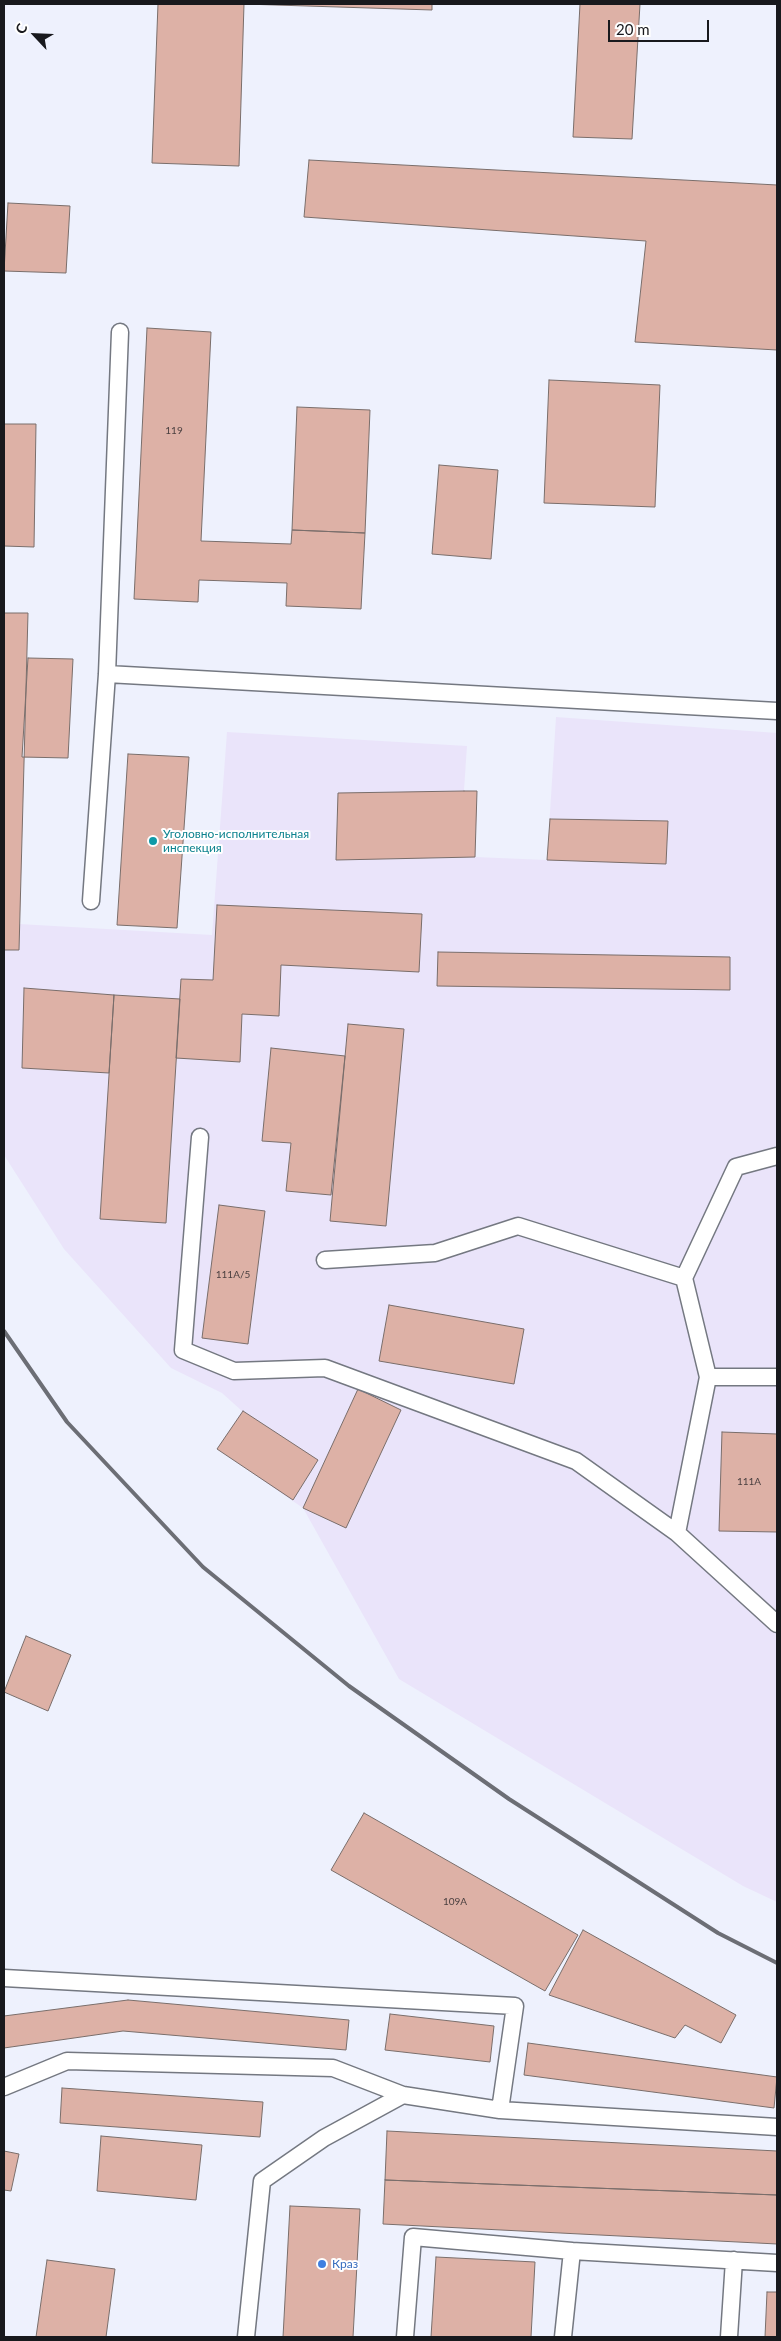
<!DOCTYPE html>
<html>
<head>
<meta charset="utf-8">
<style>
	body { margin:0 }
	#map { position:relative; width:781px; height:2341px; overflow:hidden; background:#eef1fd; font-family:Lato,sans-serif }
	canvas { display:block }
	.frame { position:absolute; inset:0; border:5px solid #18191d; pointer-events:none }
	.north { position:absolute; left:10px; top:10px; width:50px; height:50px; -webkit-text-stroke:4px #fff; paint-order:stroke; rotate:295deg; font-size:14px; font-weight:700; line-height:20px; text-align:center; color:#18191d }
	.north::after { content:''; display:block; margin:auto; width:18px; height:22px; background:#18191d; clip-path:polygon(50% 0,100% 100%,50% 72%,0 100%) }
	.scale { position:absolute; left:608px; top:20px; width:101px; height:22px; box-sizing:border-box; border:2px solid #18191d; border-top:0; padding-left:6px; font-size:15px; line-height:18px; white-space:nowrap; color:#18191d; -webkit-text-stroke:4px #fff; paint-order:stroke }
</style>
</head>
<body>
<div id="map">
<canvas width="781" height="2341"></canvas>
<div class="frame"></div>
<div class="north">С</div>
<div class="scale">20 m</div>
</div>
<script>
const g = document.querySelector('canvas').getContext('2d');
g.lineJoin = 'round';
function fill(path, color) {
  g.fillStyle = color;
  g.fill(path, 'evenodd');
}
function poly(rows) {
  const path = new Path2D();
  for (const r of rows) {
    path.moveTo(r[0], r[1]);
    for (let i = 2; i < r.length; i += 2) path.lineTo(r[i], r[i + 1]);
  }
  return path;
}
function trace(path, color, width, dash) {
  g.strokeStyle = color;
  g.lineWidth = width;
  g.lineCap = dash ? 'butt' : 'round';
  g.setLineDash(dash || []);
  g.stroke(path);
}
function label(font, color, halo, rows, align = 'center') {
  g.font = font + ' Lato,sans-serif';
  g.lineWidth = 4;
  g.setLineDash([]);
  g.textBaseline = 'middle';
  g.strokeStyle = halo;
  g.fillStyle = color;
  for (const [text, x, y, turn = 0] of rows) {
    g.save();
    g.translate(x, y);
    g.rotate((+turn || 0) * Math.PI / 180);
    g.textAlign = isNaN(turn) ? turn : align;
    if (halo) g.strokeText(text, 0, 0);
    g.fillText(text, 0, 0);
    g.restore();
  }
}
fill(poly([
	[556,717,777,733,777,1902,743,1886,399,1679,303,1508,217,1449,242,1411,222,1393,171,1368,64,1249,4,1155,4,950,19,950,19,924,212,935,227,732,467,746,464,790,477,791,475,857,547,860]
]), '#eae4fa');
const building = poly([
	[158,4,432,4,432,10,244,4,239,166,152,163,158,4],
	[580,4,640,4,632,139,573,137,580,4],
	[309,160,777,185,777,350,635,342,646,241,304,217,309,160],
	[8,203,70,206,66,273,4,271,8,203],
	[147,328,211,332,201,541,291,544,292,530,365,533,361,609,286,606,287,583,199,580,198,602,134,599,147,328],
	[549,380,660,385,655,507,544,503,549,380],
	[297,407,370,410,365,533,292,530,297,407],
	[4,424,36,424,34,547,4,546,4,424],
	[439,465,498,470,491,559,432,554,439,465],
	[4,613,28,613,19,950,4,950,4,613],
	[28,658,73,659,68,758,22,757,28,658],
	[128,754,189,757,177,928,117,925,128,754],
	[464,791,477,791,475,857,336,860,338,793,464,791],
	[550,819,668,821,666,864,547,860,550,819],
	[217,905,422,914,419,972,281,965,279,1016,242,1014,240,1062,176,1058,181,979,213,980,217,905],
	[438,952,730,957,730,990,437,986,438,952],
	[24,988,114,995,109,1073,22,1068,24,988],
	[114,995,180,999,166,1223,100,1219,114,995],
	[348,1024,404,1029,386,1226,330,1221,348,1024],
	[271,1048,345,1056,331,1195,286,1191,291,1143,262,1141,271,1048],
	[219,1205,265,1211,248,1344,202,1338,219,1205],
	[389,1305,524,1329,514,1384,379,1361,389,1305],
	[358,1389,401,1410,346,1528,303,1508,358,1389],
	[243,1411,318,1460,293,1500,217,1449,243,1411],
	[722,1432,777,1434,777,1532,719,1531,722,1432],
	[26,1636,71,1655,48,1711,4,1692,26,1636],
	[364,1813,578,1935,545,1991,331,1870,364,1813],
	[583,1930,736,2015,721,2043,685,2025,675,2038,549,1995,583,1930],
	[128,2000,349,2020,346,2050,123,2031,4,2048,4,2016,128,2000],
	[390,2014,494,2026,490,2062,385,2050,390,2014],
	[528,2043,777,2077,774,2108,524,2075,528,2043],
	[62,2088,263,2102,260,2137,60,2123,62,2088],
	[387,2131,777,2151,777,2195,385,2180,387,2131],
	[101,2136,202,2145,196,2200,97,2191,101,2136],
	[4,2151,19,2154,11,2191,4,2190,4,2151],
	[385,2180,777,2195,777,2244,383,2224,385,2180],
	[290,2206,360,2209,353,2337,283,2337,290,2206],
	[436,2257,535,2262,531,2337,431,2337,436,2257],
	[47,2260,115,2269,106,2337,36,2337,47,2260],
	[767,2292,777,2292,777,2337,765,2337,767,2292]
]);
fill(building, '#ddb1a6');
trace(building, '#7a6e6b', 1);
const lane = poly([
	[107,674,777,711],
	[91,901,107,674,120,332],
	[200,1137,183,1350,234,1371,325,1368,576,1461,677,1533,777,1624],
	[325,1260,435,1253,518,1226,684,1278],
	[708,1377,777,1377],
	[677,1533,708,1377,684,1278,736,1167,777,1156],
	[4,1978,515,2006,500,2110],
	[4,2087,67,2061,333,2068,403,2095,500,2110,777,2127],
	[246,2337,262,2181,324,2138,403,2095],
	[405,2337,413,2237,572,2251,777,2263],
	[563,2337,572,2251],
	[729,2337,734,2260]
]);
trace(lane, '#747881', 19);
trace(lane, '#fff', 16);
trace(poly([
	[4,1331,67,1422,203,1567,349,1686,509,1799,718,1933,777,1963]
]), '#6c6e75', 4);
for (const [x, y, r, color] of [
	[153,841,5,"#0f9aa8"],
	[322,2264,5,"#3f7fe0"]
]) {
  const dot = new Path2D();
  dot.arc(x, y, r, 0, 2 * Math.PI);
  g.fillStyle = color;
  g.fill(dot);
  trace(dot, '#fff', 2);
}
label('10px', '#493f3f', null, [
	["119",174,431],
	["111А/5",233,1275],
	["111А",749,1482],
	["109А",455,1902]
]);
label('12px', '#0d838f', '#fff', [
	["Уголовно-исполнительная",163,834],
	["инспекция",163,848]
], 'left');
label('12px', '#366cbe', '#fff', [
	["Краз",332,2264]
], 'left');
</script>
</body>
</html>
